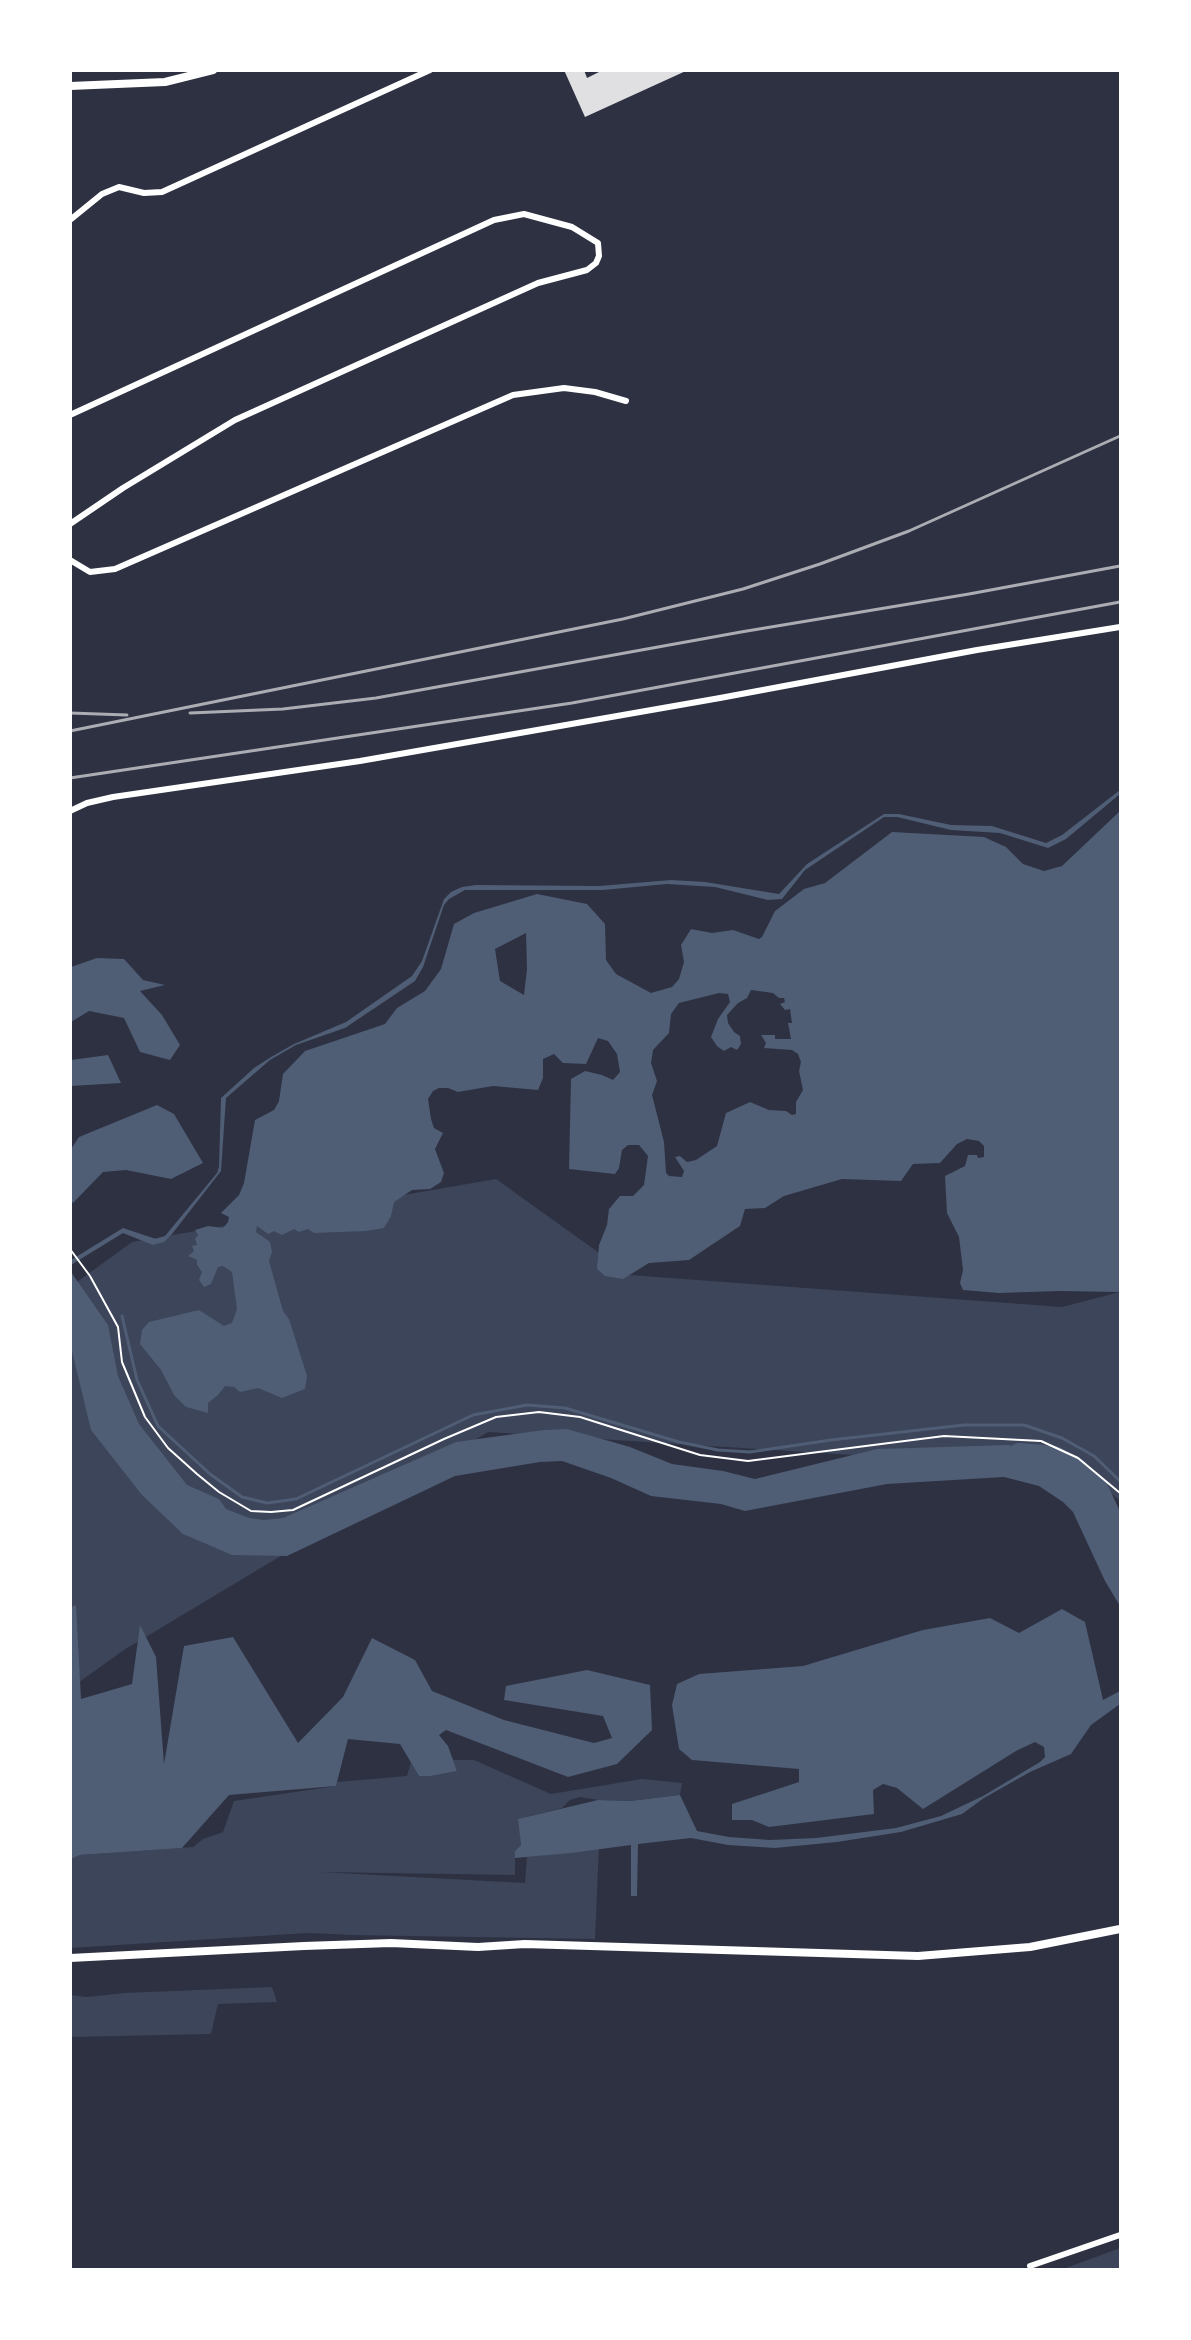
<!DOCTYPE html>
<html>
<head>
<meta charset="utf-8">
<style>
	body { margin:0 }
	#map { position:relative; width:1191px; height:2340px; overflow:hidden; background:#2d3142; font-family:Karla,sans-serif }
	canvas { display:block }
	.frame { position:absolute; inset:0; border:72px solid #fff; pointer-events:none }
</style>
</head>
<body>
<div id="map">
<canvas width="1191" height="2340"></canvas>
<div class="frame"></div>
</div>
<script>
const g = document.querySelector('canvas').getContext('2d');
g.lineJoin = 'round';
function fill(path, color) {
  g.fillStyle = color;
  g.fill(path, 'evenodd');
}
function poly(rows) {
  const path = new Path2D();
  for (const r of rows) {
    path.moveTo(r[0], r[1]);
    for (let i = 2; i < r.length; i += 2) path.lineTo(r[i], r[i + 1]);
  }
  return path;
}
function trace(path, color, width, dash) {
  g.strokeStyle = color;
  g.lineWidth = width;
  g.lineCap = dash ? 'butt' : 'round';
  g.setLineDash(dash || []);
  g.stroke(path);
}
fill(poly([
	[496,1179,630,1275,1062,1307,1120,1292,1120,1501,1089,1474,1042,1467,488,1432,124,1650,71,1688,70,1287,132,1242],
	[453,1760,474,1760,551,1794,642,1779,682,1783,680,1795,630,1801,598,1800,580,1797,570,1800,562,1808,519,1819,521,1845,515,1851,515,1875,320,1872,525,1883,527,1857,599,1848,595,1939,351,1935,308,1933,71,1948,71,1859,80,1855,193,1847,203,1839,223,1832,234,1801,336,1786,337,1782,407,1776,411,1762,419,1776,457,1771],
	[272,1987,277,2002,218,2004,211,2034,71,2037,71,1995,87,1997,124,1993],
	[1120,2248,1120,2269,1063,2269]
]), '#3c4559');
fill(poly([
	[1120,790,1120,794,1066,839,1048,848,1000,833,951,830,897,817,884,817,805,870,782,899,768,900,715,887,667,884,603,890,465,890,449,899,444,905,423,967,415,981,345,1028,296,1045,270,1060,226,1098,221,1171,172,1234,164,1242,153,1245,123,1233,71,1265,71,1260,123,1228,156,1239,165,1236,217,1173,219,1167,221,1098,254,1068,271,1057,294,1044,346,1022,412,976,422,961,444,899,451,892,462,887,476,885,599,886,671,880,705,882,779,894,807,864,884,814,899,814,951,825,992,826,1046,843,1062,835],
	[1120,811,1120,1292,1059,1291,999,1293,963,1290,960,1283,963,1270,959,1237,947,1213,945,1176,965,1166,968,1155,977,1155,978,1158,984,1157,984,1146,979,1141,967,1139,957,1144,940,1163,913,1164,901,1181,842,1179,784,1196,765,1208,745,1209,740,1226,689,1260,649,1263,623,1279,605,1276,597,1269,599,1245,607,1225,609,1209,620,1196,633,1196,644,1185,648,1156,639,1145,628,1145,622,1150,619,1168,615,1174,569,1169,571,1079,585,1071,602,1075,613,1080,620,1072,617,1054,608,1041,598,1038,586,1064,563,1063,554,1054,543,1059,543,1078,538,1090,493,1086,458,1092,448,1088,439,1088,433,1091,428,1099,431,1119,434,1128,443,1133,435,1149,444,1173,441,1182,430,1189,412,1190,394,1202,391,1216,384,1228,366,1231,314,1233,308,1229,299,1232,294,1229,282,1235,274,1231,268,1234,257,1226,256,1232,270,1242,272,1252,269,1261,283,1311,289,1319,307,1376,305,1389,282,1398,258,1388,240,1392,234,1387,225,1386,218,1395,208,1403,208,1413,186,1407,174,1395,161,1370,140,1344,142,1330,149,1322,199,1310,224,1326,232,1323,237,1309,232,1272,223,1266,218,1267,211,1284,204,1287,199,1280,202,1272,197,1265,197,1260,188,1256,194,1251,192,1246,197,1245,195,1239,198,1235,195,1230,208,1226,223,1228,228,1222,229,1217,221,1213,239,1195,244,1183,255,1120,274,1110,279,1101,283,1074,305,1051,385,1024,397,1008,425,991,441,969,454,924,474,913,537,894,587,904,605,924,606,960,616,974,651,993,672,987,679,979,684,962,681,945,691,929,712,933,733,930,759,939,762,937,775,911,804,889,825,883,892,832,984,837,1006,847,1023,864,1044,871,1062,866],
	[526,933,527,969,524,995,500,981,495,949],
	[751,990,773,993,779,998,784,998,785,1002,780,1004,785,1010,790,1009,792,1023,788,1023,791,1039,775,1039,775,1035,761,1035,766,1043,764,1048,792,1050,798,1054,801,1062,799,1071,803,1090,796,1102,796,1114,792,1115,786,1111,769,1110,750,1102,726,1113,717,1146,696,1160,687,1162,680,1156,675,1157,684,1171,682,1177,669,1176,666,1173,664,1142,652,1095,657,1081,651,1063,653,1050,669,1033,671,1014,679,1003,719,993,728,994,730,1002,718,1019,711,1037,717,1046,724,1051,731,1047,737,1050,741,1044,740,1036,734,1032,728,1023,727,1015,738,1003,747,998],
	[97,958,124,959,143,980,165,985,140,991,162,1015,180,1045,170,1060,140,1052,124,1018,89,1011,71,1022,71,967],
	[108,1055,121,1083,71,1086,71,1060],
	[157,1105,174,1114,203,1163,171,1179,126,1170,103,1172,73,1203,71,1200,71,1149,79,1137],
	[71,1272,108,1325,118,1376,139,1424,187,1485,219,1499,226,1509,249,1518,264,1520,283,1518,456,1442,544,1430,567,1429,630,1447,672,1464,723,1471,755,1479,877,1449,1008,1445,1030,1449,1062,1463,1088,1481,1098,1491,1120,1531,1120,1606,1105,1581,1073,1512,1063,1502,1039,1486,1004,1477,887,1484,745,1511,721,1504,651,1496,611,1478,562,1461,540,1462,455,1476,287,1556,232,1555,183,1534,142,1495,91,1430,71,1347],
	[76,1605,81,1699,132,1684,140,1625,156,1657,164,1764,184,1646,233,1637,298,1743,343,1697,372,1638,415,1660,432,1691,504,1720,594,1743,612,1738,603,1716,504,1700,506,1686,587,1670,650,1685,652,1730,617,1764,568,1777,446,1730,439,1735,448,1746,457,1771,430,1776,419,1776,400,1744,348,1739,336,1786,229,1795,182,1848,80,1855,71,1859,70,1608],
	[1062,1609,1085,1622,1103,1700,1120,1691,1120,1704,1091,1725,1071,1754,1030,1772,984,1798,962,1814,901,1832,837,1842,775,1848,728,1845,691,1838,638,1844,637,1896,631,1896,631,1845,571,1853,515,1858,515,1851,521,1845,518,1819,598,1800,630,1801,680,1795,697,1831,729,1837,770,1840,816,1838,896,1828,941,1816,983,1796,1040,1762,1045,1757,1044,1747,1035,1742,1016,1751,923,1809,897,1788,883,1784,873,1790,874,1814,769,1827,752,1820,732,1820,732,1804,799,1782,799,1769,692,1760,679,1749,672,1705,677,1684,699,1674,803,1666,923,1630,990,1618,1019,1633]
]), '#4f5d75');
trace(poly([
	[122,1316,137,1380,158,1426,210,1474,242,1497,267,1503,296,1499,473,1415,527,1405,565,1408,679,1442,718,1450,750,1452,831,1440,964,1425,1024,1425,1062,1438,1094,1456,1120,1481]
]), '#4f5d75', 3);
trace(poly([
	[1019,1453,1055,1456,1078,1469,1098,1488,1120,1535]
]), '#4f5d75', 20);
fill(poly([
	[564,70,584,70,587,78,603,70,688,70,585,117]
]), '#e0e0e3');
trace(poly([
	[70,1249,90,1276,118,1327,122,1362,145,1417,168,1448,197,1474,219,1492,251,1511,271,1512,293,1510,444,1439,496,1417,539,1412,580,1417,700,1455,748,1461,944,1436,1041,1441,1078,1458,1120,1493]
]), '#fff', 2);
trace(poly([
	[70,220,102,194,119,187,144,193,162,192,430,70],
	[70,415,494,220,524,214,572,227,598,243,599,256,596,263,587,270,538,283,235,420,123,488,70,524],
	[70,560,90,572,115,569,513,395,564,388,595,392,626,401],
	[70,811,87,803,113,797,360,761,720,698,977,650,1120,627],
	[1030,2266,1120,2235]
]), '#fff', 6);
trace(poly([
	[70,86,165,82,213,70],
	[70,1958,304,1946,391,1943,478,1947,525,1944,918,1956,1030,1947,1120,1929]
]), '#fff', 8);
trace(poly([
	[70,713,127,715],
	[190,713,283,709,376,698,741,632,969,594,1120,566],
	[70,731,623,619,743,589,820,564,909,531,1120,436],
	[70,778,572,703,1120,602]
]), '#abadb3', 3);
</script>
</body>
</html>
